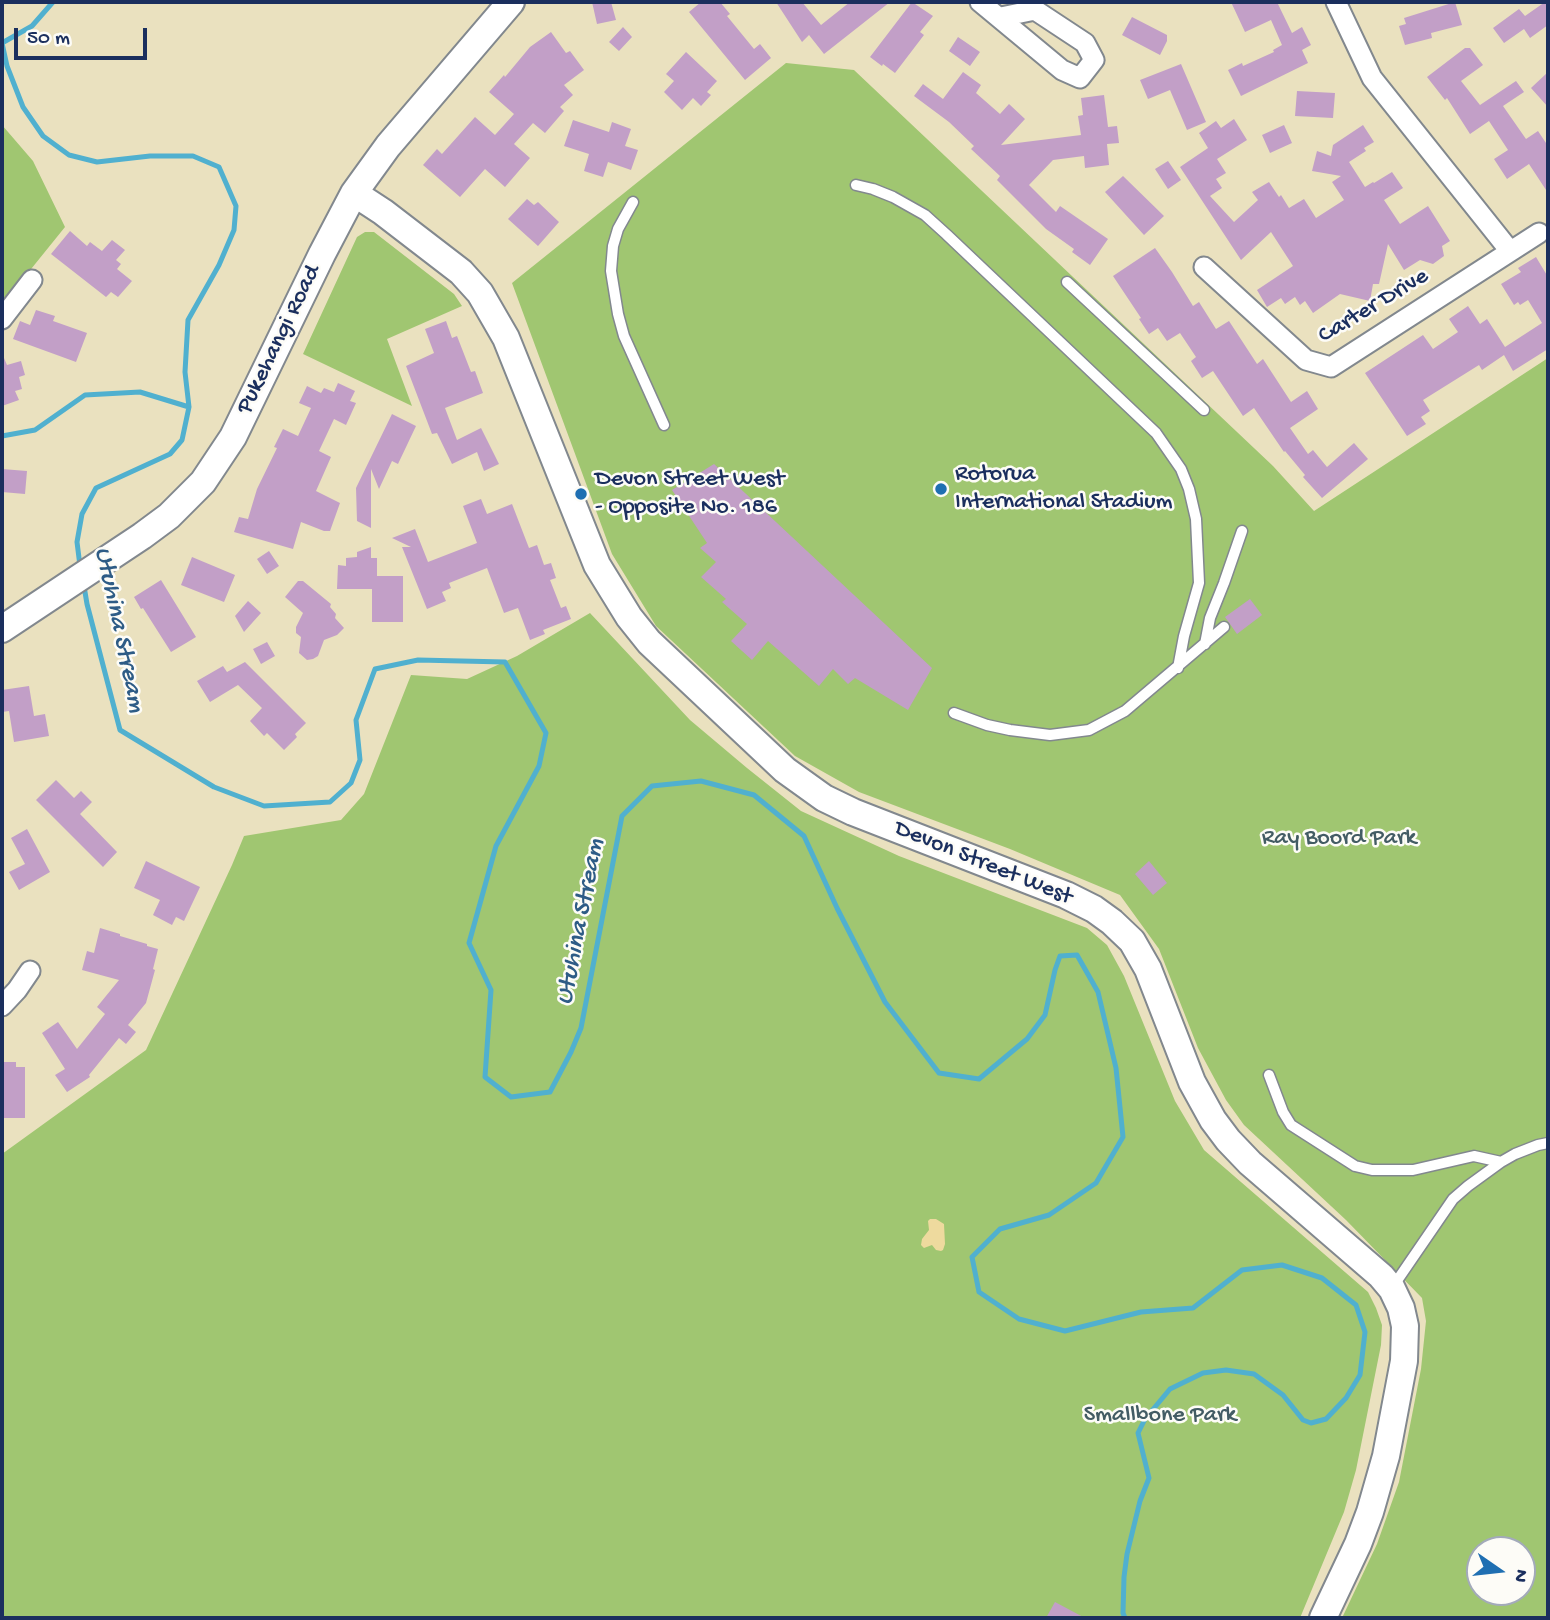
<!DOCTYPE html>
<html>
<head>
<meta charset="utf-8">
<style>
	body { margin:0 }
	#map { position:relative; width:1550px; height:1620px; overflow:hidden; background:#eae1bf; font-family:"Gochi Hand",sans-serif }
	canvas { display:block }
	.frame { position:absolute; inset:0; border:4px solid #1b2f5e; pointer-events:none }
	.north { position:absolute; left:1466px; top:1536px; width:70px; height:70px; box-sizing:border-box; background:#fdfcf7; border:2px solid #a3aaba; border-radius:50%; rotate:104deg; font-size:19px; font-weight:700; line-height:28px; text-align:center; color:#1b2f5e }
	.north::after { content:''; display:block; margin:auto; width:24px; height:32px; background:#1f6fb2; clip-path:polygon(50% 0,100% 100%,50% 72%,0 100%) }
	.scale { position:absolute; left:14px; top:28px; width:133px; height:32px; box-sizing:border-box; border:4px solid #1b2f5e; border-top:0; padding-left:9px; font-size:21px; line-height:24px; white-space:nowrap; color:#1b2f5e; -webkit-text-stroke:5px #fdfcf7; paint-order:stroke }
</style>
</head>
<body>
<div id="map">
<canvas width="1550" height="1620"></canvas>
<div class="frame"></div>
<div class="north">N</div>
<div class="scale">50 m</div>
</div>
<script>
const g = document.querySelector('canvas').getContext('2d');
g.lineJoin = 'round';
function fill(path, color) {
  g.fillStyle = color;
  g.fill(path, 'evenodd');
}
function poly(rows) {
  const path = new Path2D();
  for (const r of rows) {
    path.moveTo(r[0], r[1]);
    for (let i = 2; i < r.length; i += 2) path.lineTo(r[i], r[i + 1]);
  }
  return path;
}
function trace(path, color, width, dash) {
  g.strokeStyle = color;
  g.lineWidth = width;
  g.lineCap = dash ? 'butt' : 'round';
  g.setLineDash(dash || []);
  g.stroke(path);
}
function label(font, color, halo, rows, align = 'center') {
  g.font = font + ' "Gochi Hand",sans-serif';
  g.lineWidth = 5;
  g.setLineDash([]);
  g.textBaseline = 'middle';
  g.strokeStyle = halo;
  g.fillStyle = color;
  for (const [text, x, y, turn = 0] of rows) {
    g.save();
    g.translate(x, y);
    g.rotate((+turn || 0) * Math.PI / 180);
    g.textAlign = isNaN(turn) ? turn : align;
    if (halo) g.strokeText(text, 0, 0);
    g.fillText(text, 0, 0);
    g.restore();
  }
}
fill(poly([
	[786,63,854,70,1273,466,1314,511,1548,358,1548,1618,1342,1618,1377,1544,1399,1482,1421,1369,1426,1321,1422,1298,1346,1220,1244,1125,1226,1100,1198,1048,1159,949,1120,895,1010,849,859,792,795,756,656,626,612,554,512,283],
	[1480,1550,1522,1550,1522,1592,1480,1592],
	[2,125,33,161,65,227,2,305],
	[365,232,374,232,454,294,462,306,387,339,412,406,303,354,357,237],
	[590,613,690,720,747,768,801,811,899,856,1087,928,1107,945,1124,976,1175,1101,1204,1150,1368,1292,1376,1308,1382,1325,1381,1345,1356,1470,1344,1512,1300,1618,2,1618,2,1154,146,1050,232,865,244,836,341,820,364,794,411,675,467,679,517,656]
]), '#a0c671');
fill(poly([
	[930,1219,936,1219,944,1224,945,1244,943,1250,941,1251,936,1250,932,1245,924,1248,921,1245,922,1239,929,1230,928,1221]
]), '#eeda9e');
trace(poly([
	[53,2,32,26,2,43,7,66,23,107,43,136,69,155,97,162,150,156,193,156,219,167,236,206,234,230,219,265,188,320,185,372,189,407,182,440,170,454,96,488,82,514,77,542,80,566],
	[2,436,35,430,85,395,140,392,189,407],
	[84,586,87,604,120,730,214,787,264,806,330,802,351,783,360,760,356,720,375,669,418,660,505,662,546,733,539,766,496,846,469,943,491,990,485,1077,511,1097,550,1092,571,1052,581,1028,622,816,652,786,701,781,754,795,804,836,837,908,885,1002,939,1073,979,1079,1027,1039,1045,1015,1055,970,1060,956,1077,955,1098,992,1116,1068,1123,1137,1096,1183,1049,1215,1000,1229,972,1257,979,1292,1019,1319,1065,1331,1141,1312,1193,1308,1242,1270,1282,1265,1322,1278,1356,1305,1365,1332,1360,1375,1346,1398,1326,1419,1311,1423,1303,1420,1283,1395,1254,1374,1226,1370,1203,1373,1170,1389,1145,1419,1138,1433,1149,1478,1140,1501,1127,1554,1124,1577,1123,1613,1125,1618]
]), '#50b0cf', 5);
fill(poly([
	[592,2,611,2,616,20,597,24],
	[701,2,720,2,730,14,727,16,754,49,760,44,771,58,745,80,689,12],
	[776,2,802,2,821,25,850,2,890,2,824,54,809,35,802,42],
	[912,2,933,16,920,32,924,35,895,73,883,64,882,66,870,57],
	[1231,2,1277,2,1292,33,1302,27,1311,45,1302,50,1308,63,1241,96,1228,70,1242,63,1243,66,1274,52,1273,50,1282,45,1271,20,1245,32],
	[1455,2,1462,25,1431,33,1432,38,1405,45,1399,26,1406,24,1404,18],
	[1545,2,1548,2,1548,25,1530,38,1524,29,1504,43,1493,28,1519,9,1525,16],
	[1132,17,1167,35,1167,41,1160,55,1122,35],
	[623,27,632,37,619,51,609,42],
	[551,32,566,53,570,51,584,70,564,85,573,95,560,107,564,111,545,133,533,123,514,144,530,158,505,187,485,169,460,197,423,165,437,149,442,154,475,117,495,135,514,114,489,92,504,75,505,77,530,47],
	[958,37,980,52,970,66,949,51],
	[1465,48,1470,48,1483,65,1461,81,1480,105,1516,81,1524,92,1503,106,1526,139,1538,131,1548,146,1548,193,1529,164,1507,179,1494,159,1508,150,1489,121,1470,134,1447,98,1445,100,1427,77],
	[686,52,717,81,707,92,711,95,701,106,693,98,682,110,664,92,674,81,666,74],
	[1181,64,1206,122,1187,130,1170,90,1148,99,1140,80],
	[963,72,981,85,976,93,1000,114,1009,104,1025,119,1001,145,1081,135,1078,116,1083,115,1081,98,1104,95,1108,127,1117,126,1119,143,1107,144,1109,165,1085,168,1084,156,1053,160,1029,185,1056,212,1060,206,1108,239,1090,265,1072,252,1074,249,1046,229,997,180,1000,176,971,149,974,146,949,122,914,96,923,84,943,99],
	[1548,72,1548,107,1531,88],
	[1297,91,1335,93,1333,118,1295,116],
	[1234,119,1247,140,1217,159,1226,173,1216,179,1222,188,1210,196,1234,222,1258,200,1252,192,1269,182,1279,197,1281,195,1289,208,1304,199,1316,218,1344,200,1332,182,1341,176,1312,171,1317,151,1331,156,1333,145,1363,125,1374,142,1364,148,1366,151,1349,162,1365,187,1373,182,1374,183,1392,172,1403,188,1384,200,1400,224,1428,206,1450,241,1442,246,1444,256,1433,264,1420,260,1404,270,1388,244,1379,284,1373,284,1370,301,1340,294,1313,313,1305,301,1300,305,1295,297,1285,304,1281,298,1267,307,1257,290,1293,266,1271,232,1241,260,1180,167,1208,148,1199,133,1216,121,1221,128],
	[573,120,609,132,612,122,631,129,625,146,638,150,631,170,608,162,603,177,584,171,589,154,564,146],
	[1284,125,1292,143,1270,153,1262,135],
	[1168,161,1181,180,1168,189,1155,169],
	[1123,176,1164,216,1144,235,1105,192],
	[527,199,534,205,538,202,559,222,538,246,508,219],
	[70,231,87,246,90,242,102,251,112,240,125,250,116,260,121,264,117,269,132,281,118,297,111,292,106,297,51,254],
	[1155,248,1172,272,1193,306,1199,302,1216,329,1229,321,1257,364,1263,359,1291,402,1307,391,1318,409,1290,428,1308,454,1313,450,1327,467,1354,443,1368,459,1322,498,1303,477,1305,475,1285,451,1284,452,1254,408,1243,416,1213,371,1202,378,1191,361,1196,357,1180,333,1167,341,1158,328,1149,334,1139,319,1141,318,1113,276],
	[1536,257,1548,277,1548,349,1513,371,1504,355,1482,370,1479,365,1423,400,1430,411,1421,417,1426,424,1407,436,1365,373,1423,335,1433,349,1458,332,1449,319,1468,306,1480,324,1487,319,1505,347,1542,323,1528,300,1520,305,1518,302,1514,305,1501,284,1521,272,1518,268],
	[36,310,55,316,53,321,87,333,76,362,13,339,20,321,30,325],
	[446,321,452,338,457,336,471,372,475,371,483,393,445,408,457,440,481,428,499,464,484,471,477,452,452,464,437,433,432,434,406,366,434,353,425,329],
	[2,358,4,358,7,365,21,361,25,375,19,377,22,389,15,391,19,400,2,406],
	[338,383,355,391,350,401,356,403,346,425,334,419,319,451,331,457,316,491,340,503,330,531,324,531,301,522,293,549,234,532,239,517,248,519,257,489,277,448,274,447,283,429,298,436,311,408,299,403,307,386,321,393,324,388,334,392],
	[392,414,416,426,398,464,392,461,379,489,371,469,371,528,357,521,356,488],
	[714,464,932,668,908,710,855,678,848,684,833,669,819,686,768,641,752,660,731,641,747,624,722,602,726,599,701,577,716,562,700,548,707,543,672,490],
	[2,469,27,471,25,494,2,492],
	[481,499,487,514,512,504,529,548,537,545,544,565,551,563,556,578,550,580,561,608,566,606,571,619,543,630,545,634,530,640,518,608,504,613,487,568,449,583,451,588,442,592,446,601,427,609,402,547,411,547,392,538,415,529,428,562,477,543,463,506],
	[371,547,371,558,377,558,377,576,403,576,403,622,372,622,372,589,337,589,338,565,346,566,346,558,357,557,357,552],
	[269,551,279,566,267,574,257,559],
	[192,557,235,575,224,602,181,585],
	[161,580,196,637,171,652,143,608,141,609,134,597],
	[298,581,303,581,331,604,330,607,336,614,335,618,344,628,337,635,324,640,318,656,313,659,307,660,299,653,301,637,296,633,296,627,303,613,285,597],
	[1250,599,1262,615,1237,634,1225,617],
	[248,601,261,613,244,632,235,616],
	[267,642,275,656,261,664,253,649],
	[245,662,306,723,295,734,297,737,284,750,267,733,264,736,250,721,262,708,238,685,210,702,197,681,223,666,227,672],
	[29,686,34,716,45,714,49,736,14,742,9,711,2,712,2,690],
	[56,780,74,798,81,791,92,802,80,814,117,852,103,867,36,800],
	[27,829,50,872,19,890,9,872,25,864,11,838],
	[146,861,200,887,184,921,176,917,172,925,153,915,160,900,134,888],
	[1149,861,1167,883,1153,895,1135,874],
	[100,928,120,934,120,936,147,944,147,946,158,949,153,969,155,970,146,1003,128,1025,136,1032,126,1044,119,1038,89,1075,90,1077,67,1092,55,1075,65,1069,42,1033,58,1022,77,1049,105,1014,97,1007,119,980,82,970,87,951,94,953],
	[2,1062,16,1062,16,1067,25,1067,25,1118,2,1118],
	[1055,1602,1085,1618,1046,1618]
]), '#c29fc7');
const lane = poly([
	[856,185,873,189,893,197,925,215,946,234,1156,433,1181,469,1189,489,1196,519,1199,583,1184,636,1178,668],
	[633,202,618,229,613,246,611,271,618,314,624,336,664,425],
	[1067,282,1204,410],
	[1205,644,1210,618,1224,583,1242,531],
	[954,713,987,725,1010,730,1050,735,1089,730,1125,711,1224,627],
	[1269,1075,1283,1112,1291,1125,1355,1166,1372,1170,1413,1170,1474,1156,1501,1162],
	[1392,1288,1453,1199,1468,1186,1501,1162,1515,1154,1538,1145,1548,1143]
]);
const street = poly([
	[980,2,1062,70,1080,78,1094,60,1085,43,1035,10,1001,17],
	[1336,2,1372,78,1510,251],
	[1204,267,1306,360,1331,367,1539,233],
	[2,319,32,280],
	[2,1006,17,990,30,971]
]);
const secondary = poly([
	[354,193,383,212,461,272,480,293,506,338,597,565,629,617,649,642,785,770,824,798,853,812,1066,895,1094,909,1112,922,1132,941,1148,969,1192,1082,1213,1120,1228,1140,1250,1163,1381,1276,1392,1289,1401,1308,1405,1326,1404,1361,1386,1456,1370,1512,1358,1544,1323,1618],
	[2,629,142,536,169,516,203,482,233,437,322,254,354,193,388,146,511,2]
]);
trace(lane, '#82888e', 13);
trace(street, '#82888e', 23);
trace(secondary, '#82888e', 30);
trace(lane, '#fff', 10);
trace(street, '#fff', 19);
trace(secondary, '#fff', 26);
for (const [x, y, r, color] of [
	[941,489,7,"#1f6fb2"],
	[581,494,7,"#1f6fb2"]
]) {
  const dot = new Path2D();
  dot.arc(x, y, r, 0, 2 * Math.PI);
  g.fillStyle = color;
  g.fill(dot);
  trace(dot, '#fdfcf7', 2.5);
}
label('24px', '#1b2f5e', '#fdfcf7', [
	["Carter Drive",1374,307,-31],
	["Pukehangi Road",280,340,-64],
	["Devon Street West",983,864,22]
]);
label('24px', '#1b2f5e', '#fdfcf7', [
	["Rotorua",955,475],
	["International Stadium",955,503],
	["Devon Street West",595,480],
	["- Opposite No. 186",595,508]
], 'left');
label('24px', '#435c64', '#fdfcf7', [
	["Ray Boord Park",1339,839],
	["Smallbone Park",1160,1416]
]);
label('italic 26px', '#2e5c86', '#fdfcf7', [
	["Utuhina Stream",118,630,78],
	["Utuhina Stream",582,922,-79]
]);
</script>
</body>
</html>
